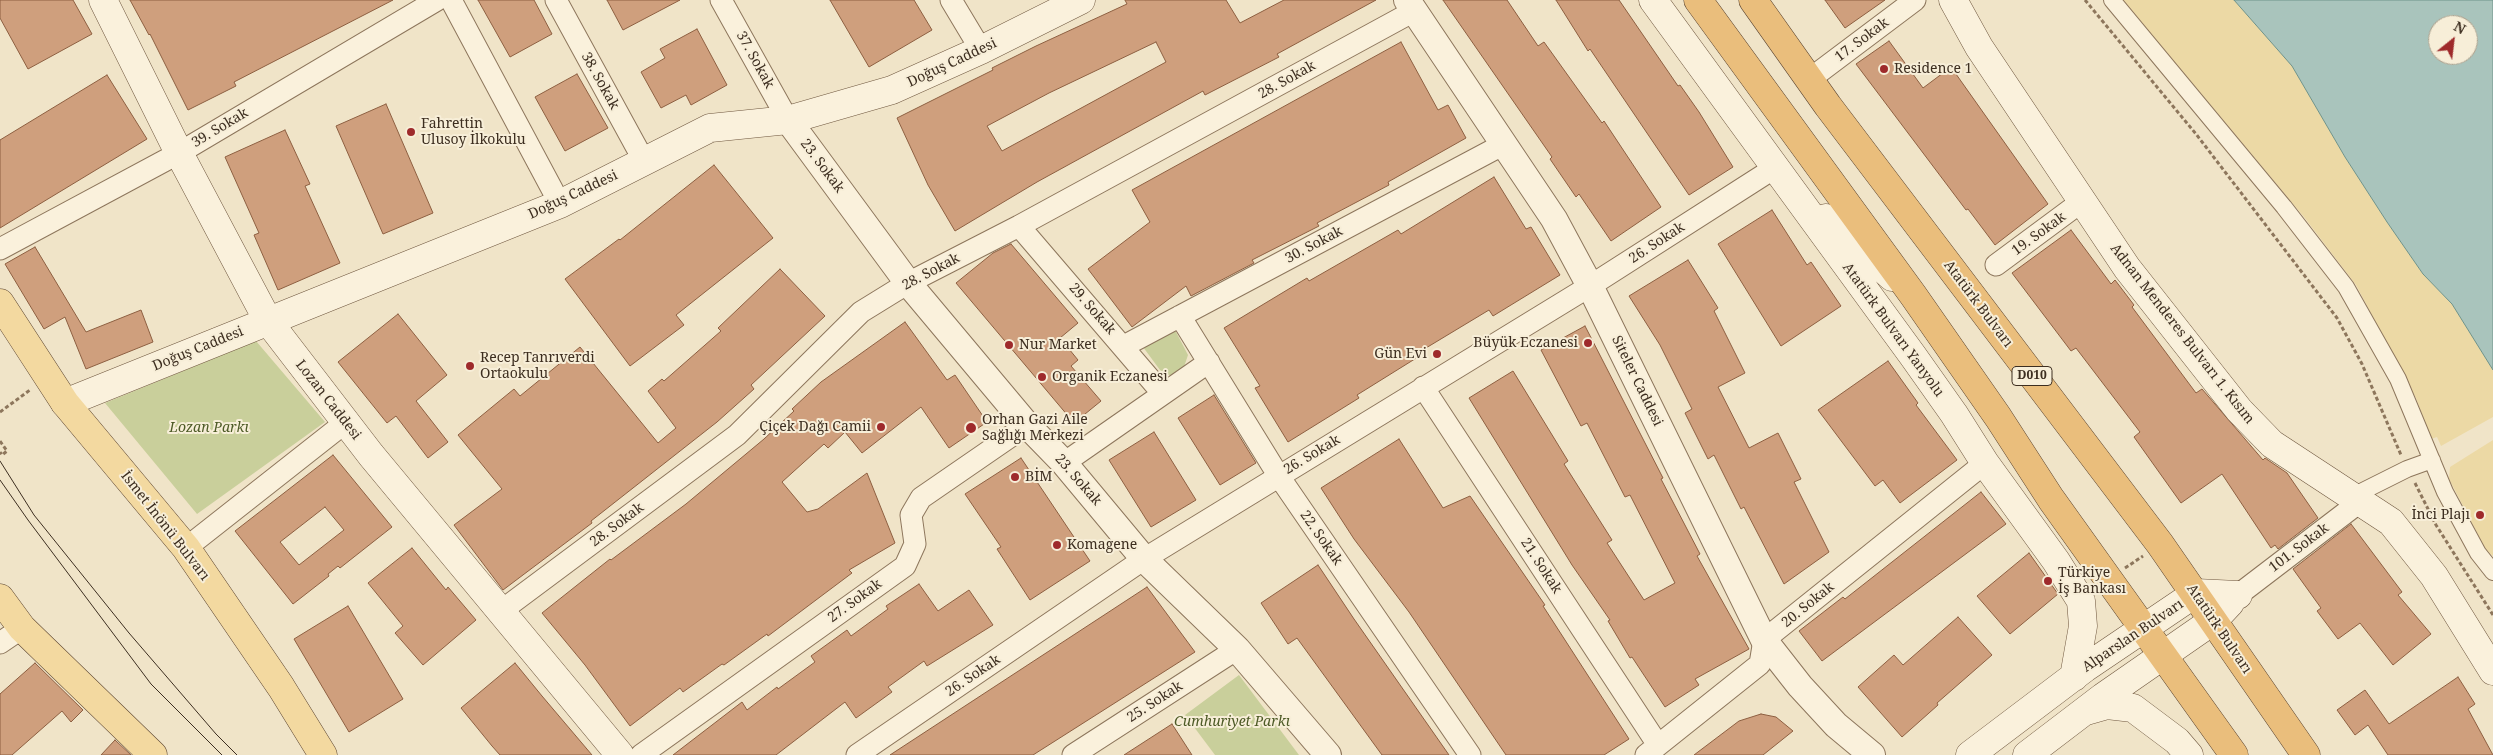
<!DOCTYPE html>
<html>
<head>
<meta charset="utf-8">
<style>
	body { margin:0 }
	#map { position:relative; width:2493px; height:755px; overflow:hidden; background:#f0e4c8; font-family:"Noto Serif",serif }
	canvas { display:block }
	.north { position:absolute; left:2428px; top:15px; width:50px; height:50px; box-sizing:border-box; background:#f7eed8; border:1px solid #ada18e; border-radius:50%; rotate:29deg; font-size:14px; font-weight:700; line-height:20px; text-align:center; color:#3d2e20 }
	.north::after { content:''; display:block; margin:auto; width:18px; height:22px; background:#9e2a2b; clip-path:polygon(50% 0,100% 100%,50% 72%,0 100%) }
</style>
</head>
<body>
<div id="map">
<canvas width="2493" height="755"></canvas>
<div class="north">N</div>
</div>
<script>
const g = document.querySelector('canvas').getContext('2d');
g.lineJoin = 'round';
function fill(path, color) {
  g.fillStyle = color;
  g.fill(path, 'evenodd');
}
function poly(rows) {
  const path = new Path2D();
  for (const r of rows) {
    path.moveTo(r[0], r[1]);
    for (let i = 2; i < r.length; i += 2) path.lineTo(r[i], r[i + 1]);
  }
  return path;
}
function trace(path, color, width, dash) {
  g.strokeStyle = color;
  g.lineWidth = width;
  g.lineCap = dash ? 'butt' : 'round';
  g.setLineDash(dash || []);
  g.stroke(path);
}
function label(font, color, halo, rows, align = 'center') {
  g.font = font + ' "Noto Serif",serif';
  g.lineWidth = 4;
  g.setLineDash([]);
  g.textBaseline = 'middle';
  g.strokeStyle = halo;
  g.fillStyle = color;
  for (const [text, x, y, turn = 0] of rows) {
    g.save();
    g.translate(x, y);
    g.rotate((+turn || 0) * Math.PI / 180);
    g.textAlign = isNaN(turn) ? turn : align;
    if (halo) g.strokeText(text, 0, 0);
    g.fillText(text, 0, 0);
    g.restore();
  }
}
fill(poly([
	[1175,330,1188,355,1183,370,1171,376,1160,370,1143,347],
	[256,341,325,422,197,514,105,403],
	[1239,675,1299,755,1215,755,1185,715]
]), '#c9cf9b');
fill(poly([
	[2123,0,2234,0,2292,66,2345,157,2387,222,2423,274,2452,304,2493,370,2493,417,2441,446,2437,437,2431,439,2416,398,2356,285,2304,217],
	[2493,440,2493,556,2486,550,2449,479,2450,467]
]), '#ecd9a5');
const water = poly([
	[2234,0,2493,0,2493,370,2452,304,2423,274,2387,222,2345,157,2292,66,2234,0],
	[2438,25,2468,25,2468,55,2438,55,2438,25]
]);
fill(water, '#a9c4bc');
trace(water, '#6f938a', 1);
const building = poly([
	[0,0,73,0,92,34,28,69,0,18,0,0],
	[130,0,393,0,234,82,236,86,188,110,150,34,149,35,130,0],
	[478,0,534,0,552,34,510,57,478,0],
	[607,0,680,0,623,30,607,0],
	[830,0,914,0,932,30,869,67,830,0],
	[1125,0,1226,0,1240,23,1284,0,1376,0,1277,54,1279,57,1205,95,1203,91,1037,182,955,231,928,185,897,118,993,70,992,68,1036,46,1127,4,1125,0],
	[1156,42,1166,62,1002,151,987,126,1049,93,1156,42],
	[1443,0,1507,0,1538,46,1544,42,1602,123,1604,121,1661,207,1611,241,1579,194,1576,197,1550,159,1552,157,1443,0],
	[1556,0,1619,0,1678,86,1680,85,1699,112,1733,167,1689,195,1590,49,1588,51,1556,0],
	[1825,0,1885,0,1845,28,1825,0],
	[697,29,727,85,691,105,686,95,661,108,641,72,665,58,660,49,697,29],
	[1889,41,1923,88,1951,67,2048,204,1995,245,1968,209,1966,210,1856,64,1889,41],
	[1401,42,1438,110,1448,105,1466,138,1388,182,1389,185,1317,223,1319,226,1252,260,1254,263,1191,296,1186,286,1132,327,1088,269,1150,222,1132,190,1401,42],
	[577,74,608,128,565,151,535,97,577,74],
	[107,75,147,139,0,228,0,140,107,75],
	[386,104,433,213,383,234,336,126,386,104],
	[285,130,310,184,305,186,340,263,278,290,254,235,259,233,225,157,285,130],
	[714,165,773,238,676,315,684,325,630,366,565,279,619,239,620,240,714,165],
	[1494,177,1526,229,1531,227,1560,275,1493,316,1489,310,1416,354,1418,357,1357,395,1359,398,1288,442,1255,388,1260,386,1224,328,1307,278,1309,281,1398,230,1401,234,1494,177],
	[1772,210,1807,265,1811,262,1841,306,1781,346,1718,244,1772,210],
	[2071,230,2111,284,2115,280,2134,305,2132,307,2196,393,2202,389,2263,460,2265,458,2287,473,2318,518,2278,549,2275,545,2271,548,2222,474,2181,503,2134,437,2140,432,2076,348,2071,351,2012,273,2071,230],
	[1011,244,1078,323,1060,338,1078,360,1071,366,1101,401,1074,423,956,283,993,253,1011,244],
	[35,247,86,332,141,310,153,342,86,369,65,317,44,329,5,264,35,247],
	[1688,260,1718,308,1714,311,1745,373,1718,387,1749,448,1778,433,1801,479,1794,482,1829,552,1784,584,1744,507,1741,509,1714,455,1708,459,1685,413,1692,409,1660,345,1629,296,1688,260],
	[780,269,825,316,751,385,754,389,717,422,591,521,592,523,503,590,454,525,502,489,458,435,514,389,520,396,580,347,658,443,676,428,648,391,662,379,664,381,721,331,718,328,780,269],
	[398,314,447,375,416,401,448,442,428,458,396,416,387,423,338,362,398,314],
	[905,322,947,380,955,375,987,422,949,448,921,407,862,453,845,432,828,448,824,444,782,482,807,512,818,509,867,473,895,543,849,570,852,573,768,636,767,634,724,665,722,664,683,692,680,688,630,726,585,665,542,613,610,559,611,560,686,504,764,439,794,411,792,409,821,382,905,322],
	[1585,326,1663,478,1661,479,1700,554,1697,556,1749,649,1695,679,1699,685,1665,707,1632,657,1630,658,1608,621,1610,620,1572,565,1469,398,1513,371,1568,461,1564,464,1612,540,1607,543,1644,600,1675,583,1630,495,1625,497,1587,423,1581,426,1541,350,1585,326],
	[1888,361,1918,403,1916,405,1957,460,1900,503,1883,480,1875,486,1818,410,1888,361],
	[1214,395,1256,463,1220,485,1178,418,1214,395],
	[1154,432,1196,500,1151,527,1109,460,1154,432],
	[1399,439,1443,508,1470,496,1545,605,1543,606,1629,739,1604,755,1506,755,1409,612,1354,539,1321,488,1399,439],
	[333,455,392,527,340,568,338,566,328,574,329,576,293,604,235,531,333,455],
	[325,507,344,530,299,565,280,542,325,507],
	[1021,458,1090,561,1030,600,997,549,1001,547,965,494,1021,458],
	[1981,492,2006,524,1822,661,1799,631,1843,597,1845,599,1981,492],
	[2351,524,2402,592,2398,595,2431,634,2393,665,2360,623,2338,639,2317,611,2321,608,2293,569,2351,524],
	[412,548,446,590,448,587,476,620,423,665,395,633,403,626,368,583,412,548],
	[2029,553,2058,594,2010,634,1977,596,2029,553],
	[1318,565,1354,619,1449,755,1382,755,1297,638,1288,644,1261,603,1318,565],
	[919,584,938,611,969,590,993,625,927,666,924,661,888,687,892,692,856,718,845,702,776,755,673,755,742,702,747,710,777,687,778,689,815,662,811,656,847,630,851,636,888,609,886,606,919,584],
	[1147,587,1195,652,1033,755,890,755,1147,587],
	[348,606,403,699,349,732,294,639,348,606],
	[1958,617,1992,655,1937,703,1938,705,1902,737,1858,687,1894,655,1903,665,1958,617],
	[35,663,83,710,71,722,62,711,12,755,0,755,0,694,35,663],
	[515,663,542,696,592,755,500,755,492,746,461,708,515,663],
	[2458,677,2475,704,2468,709,2493,755,2388,755,2368,725,2355,735,2337,710,2365,690,2389,724,2458,677],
	[1761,714,1776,717,1793,731,1763,755,1694,755,1739,721,1761,714],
	[1172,724,1192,755,1124,755,1172,724],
	[115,740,131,755,101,755,115,740]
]);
fill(building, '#cf9f7d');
trace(building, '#8d5f41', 1);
const pedestrian = poly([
	[2112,0,2284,207,2346,287,2398,379,2445,492,2478,553,2493,572],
	[2353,496,2407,469,2432,460]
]);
const minor = poly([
	[451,0,560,204],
	[556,0,644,161],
	[721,0,788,120],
	[951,0,981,50],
	[1810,79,1915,0],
	[1019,226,1163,394],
	[0,249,179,153,437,0],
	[1996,265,2081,202],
	[1180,316,1278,475,1470,755],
	[1124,346,1504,144],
	[1423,387,1658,745],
	[1064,463,1209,362],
	[186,548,346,422],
	[2238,595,2361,501],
	[501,611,737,435,861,312,908,283,1019,226,1414,11],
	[0,643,22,628],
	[641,755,905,566,915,544,911,515,921,498,1027,425],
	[857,755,1144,559,1590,286,1776,167],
	[1073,755,1237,649],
	[1646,755,1760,664,1764,640,1985,463]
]);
const tertiary = poly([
	[1407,0,1554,219,1590,286,1764,640,1800,686,1836,725,1872,755],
	[788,120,908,283,1027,425,1064,463,1144,559,1237,649,1328,755]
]);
const secondary = poly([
	[103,0,179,153,268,321,371,455,620,755],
	[1653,0,1913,356,1954,414,1985,463,2056,561,2081,601,2083,626,2074,677],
	[1953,0,1979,47,2127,268,2239,410,2272,444,2391,522,2434,576,2493,671],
	[1826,218,1892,277],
	[65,403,560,204,710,128,788,120,892,90,981,50,1081,0],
	[2086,711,2107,705,2133,708,2177,741,2189,755],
	[1970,755,2085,668,2196,593,2238,595],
	[2027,755,2103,697,2214,620,2230,603]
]);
const primary = poly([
	[0,303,65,403,186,548,281,687,323,755],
	[0,598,22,628,153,755]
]);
const trunk = poly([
	[1698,0,1913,295,1998,417,2051,499,2234,755],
	[1753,0,1828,106,2160,544,2306,755]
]);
trace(pedestrian, '#8d765c', 18);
trace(minor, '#8d765c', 23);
trace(tertiary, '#8d765c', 28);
trace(secondary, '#6f573f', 29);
trace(primary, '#5b4430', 29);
trace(trunk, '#5b4430', 29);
trace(poly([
	[2085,0,2196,134,2337,318,2362,364,2401,455],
	[0,412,30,390],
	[0,441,7,451,2,455,0,452],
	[2415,483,2436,525,2493,615],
	[2125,568,2143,556]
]), '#8d765c', 3, [4, 2.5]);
trace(pedestrian, '#faf1dc', 16);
trace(minor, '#faf1dc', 21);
trace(tertiary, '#faf1dc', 26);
trace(secondary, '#faf1dc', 28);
trace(primary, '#f3d9a0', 28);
trace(trunk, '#eabe7c', 28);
trace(poly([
	[0,461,34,515,129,633,216,734,237,755],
	[0,480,28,520,151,684,222,755]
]), '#3d2e20', 1);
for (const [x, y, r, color] of [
	[1884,69,5,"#9e2a2b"],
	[411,132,5,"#9e2a2b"],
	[1588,343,5,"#9e2a2b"],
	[1009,345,5,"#9e2a2b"],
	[1437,354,5,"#9e2a2b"],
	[470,366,5,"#9e2a2b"],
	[1042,377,5,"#9e2a2b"],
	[881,427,5,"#9e2a2b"],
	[971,428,6,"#9e2a2b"],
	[1015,477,5,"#9e2a2b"],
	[2480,515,5,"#9e2a2b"],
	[1057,545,5,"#9e2a2b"],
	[2048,581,5,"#9e2a2b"]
]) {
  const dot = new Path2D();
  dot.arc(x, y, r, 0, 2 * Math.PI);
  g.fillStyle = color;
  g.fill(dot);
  trace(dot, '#f7eed8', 2);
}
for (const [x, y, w] of [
	[2032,376,40]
]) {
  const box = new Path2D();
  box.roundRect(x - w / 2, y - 9.5, w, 19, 4);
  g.fillStyle = '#f7eed8';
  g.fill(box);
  trace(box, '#3d2e20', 1);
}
label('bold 12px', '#3d2e20', null, [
	["D010",2032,376]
]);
label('14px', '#3d2e20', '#f7eed8', [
	["17. Sokak",1862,40,-37],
	["37. Sokak",755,60,61],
	["Doğuş Caddesi",952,63,-25],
	["28. Sokak",1287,80,-29],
	["38. Sokak",600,81,61],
	["39. Sokak",220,128,-31],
	["23. Sokak",822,166,53],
	["Doğuş Caddesi",573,195,-25],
	["19. Sokak",2039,234,-36],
	["26. Sokak",1657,243,-33],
	["30. Sokak",1314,245,-28],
	["28. Sokak",931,272,-28],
	["Atatürk Bulvarı",1978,304,53],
	["29. Sokak",1092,309,49],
	["Atatürk Bulvarı Yanyolu",1893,330,54],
	["Adnan Menderes Bulvarı 1. Kısım",2182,334,52],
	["Doğuş Caddesi",198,349,-22],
	["Siteler Caddesi",1637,381,64],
	["Lozan Caddesi",328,400,52],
	["26. Sokak",1312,455,-31],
	["23. Sokak",1078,480,49],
	["28. Sokak",617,525,-37],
	["İsmet İnönü Bulvarı",165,526,52],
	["22. Sokak",1321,538,55],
	["101. Sokak",2299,548,-37],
	["21. Sokak",1541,566,57],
	["27. Sokak",855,601,-36],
	["20. Sokak",1808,605,-39],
	["Atatürk Bulvarı",2219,629,56],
	["Alparslan Bulvarı",2133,636,-34],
	["26. Sokak",973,676,-34],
	["25. Sokak",1155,702,-33]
]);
label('14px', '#3d2e20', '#f7eed8', [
	["Residence 1",1894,69],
	["Fahrettin",421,124],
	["Ulusoy İlkokulu",421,140],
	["Büyük Eczanesi",1578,343,"right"],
	["Nur Market",1019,345],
	["Gün Evi",1427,354,"right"],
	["Recep Tanrıverdi",480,358],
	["Ortaokulu",480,374],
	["Organik Eczanesi",1052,377],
	["Orhan Gazi Aile",982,420],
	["Sağlığı Merkezi",982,436],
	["Çiçek Dağı Camii",871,427,"right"],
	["BİM",1025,477],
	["İnci Plajı",2470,515,"right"],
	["Komagene",1067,545],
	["Türkiye",2058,573],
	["İş Bankası",2058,589]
], 'left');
label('italic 14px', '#4d5a26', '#f7eed8', [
	["Lozan Parkı",209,428],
	["Cumhuriyet Parkı",1232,722]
]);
</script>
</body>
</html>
